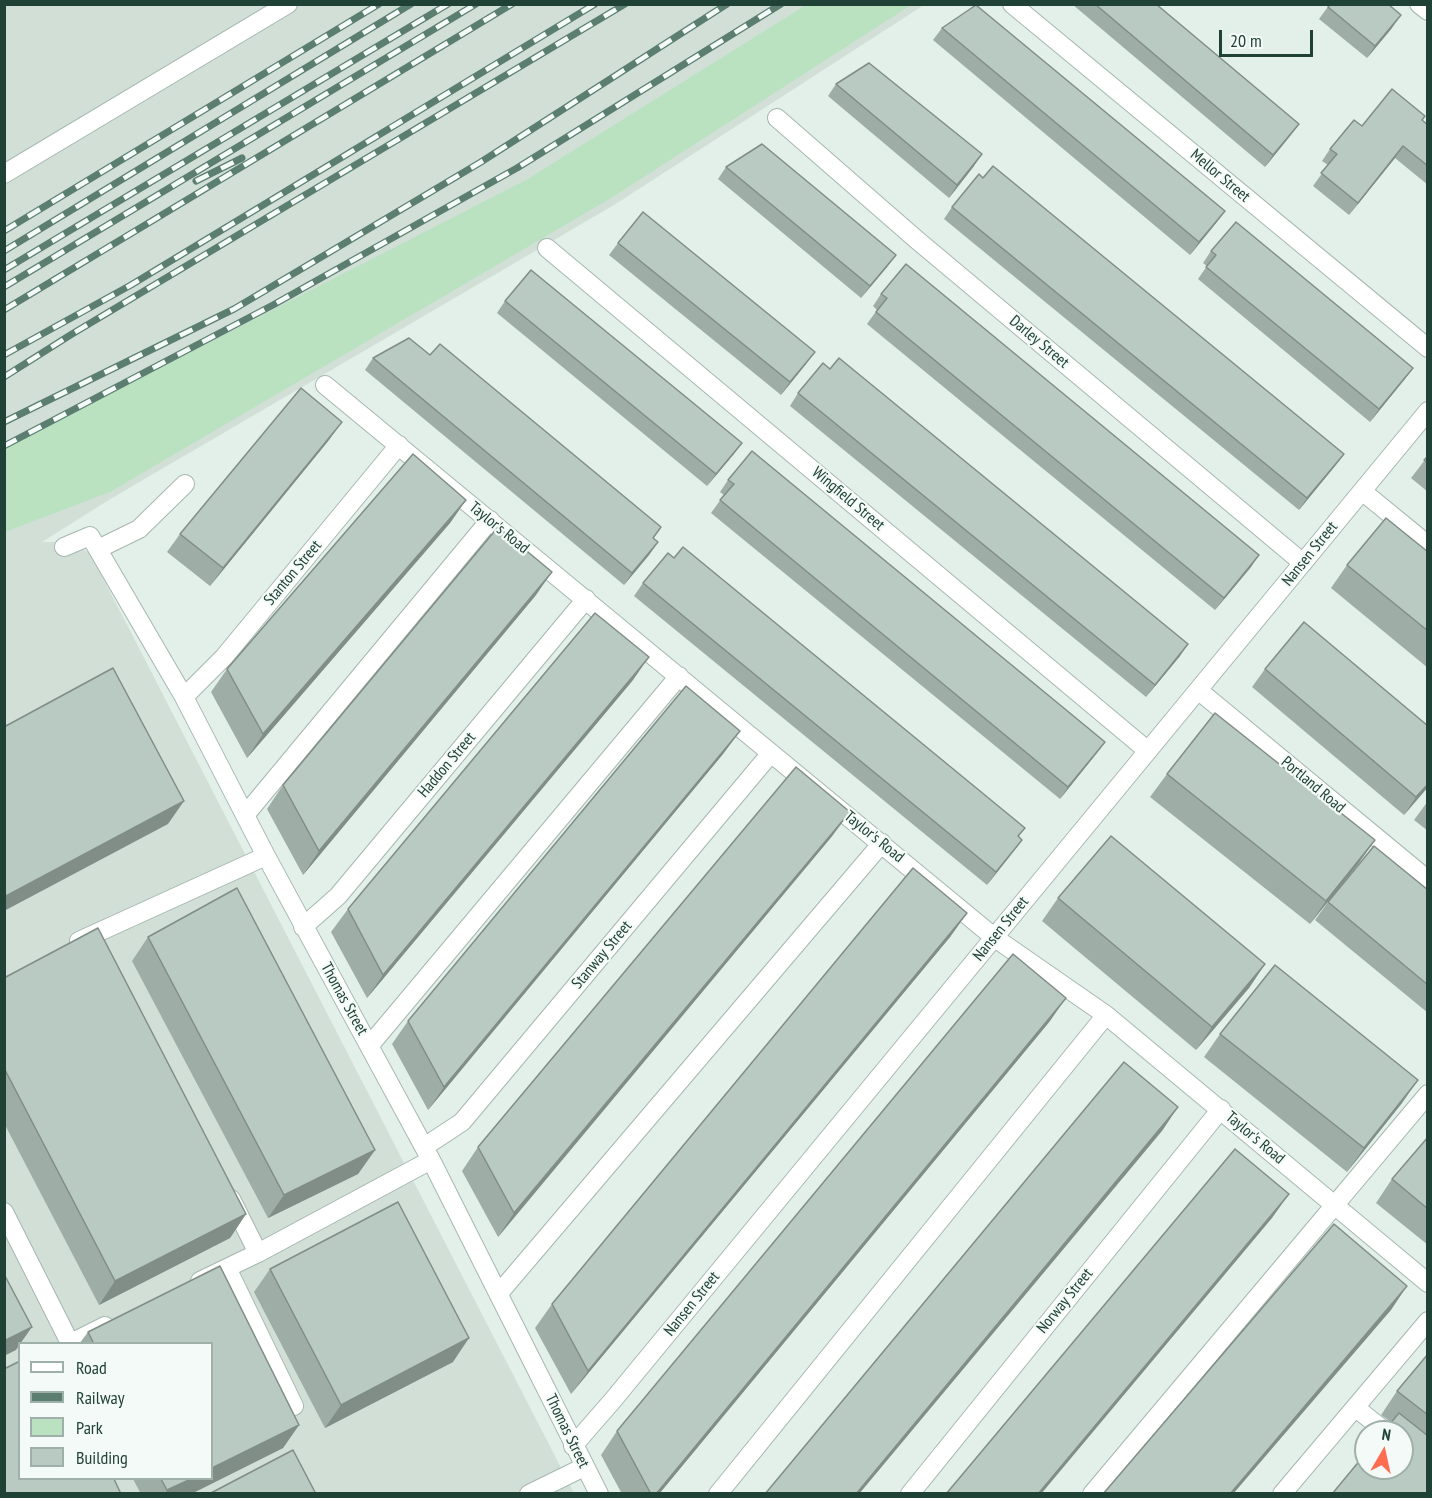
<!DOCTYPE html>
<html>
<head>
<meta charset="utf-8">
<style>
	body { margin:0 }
	#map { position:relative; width:1432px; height:1498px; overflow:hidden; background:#e3efe9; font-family:"PT Sans Narrow",sans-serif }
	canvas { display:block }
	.frame { position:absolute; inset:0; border:6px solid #204236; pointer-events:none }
	.legend { position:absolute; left:18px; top:1342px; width:195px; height:138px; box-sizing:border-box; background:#f4faf7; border:2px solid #9fb0aa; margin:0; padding:8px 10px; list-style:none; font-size:18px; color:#204236 }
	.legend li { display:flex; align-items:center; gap:12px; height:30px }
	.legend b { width:30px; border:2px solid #9fb0aa }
	.north { position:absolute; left:1354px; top:1420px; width:60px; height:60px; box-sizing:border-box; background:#f4faf7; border:2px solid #9fb0aa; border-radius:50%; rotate:9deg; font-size:16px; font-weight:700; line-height:24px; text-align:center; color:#204236 }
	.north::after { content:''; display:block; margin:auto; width:21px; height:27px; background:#ff6d51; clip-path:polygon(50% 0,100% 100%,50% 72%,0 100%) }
	.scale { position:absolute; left:1219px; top:30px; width:94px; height:27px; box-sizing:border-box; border:3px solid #204236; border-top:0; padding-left:8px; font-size:18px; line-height:21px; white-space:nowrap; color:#204236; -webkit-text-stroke:4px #f4faf7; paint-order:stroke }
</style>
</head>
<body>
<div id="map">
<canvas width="1432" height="1498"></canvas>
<div class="frame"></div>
<ul class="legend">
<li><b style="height:8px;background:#fff"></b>Road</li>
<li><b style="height:8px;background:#5b7e71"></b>Railway</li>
<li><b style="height:16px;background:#bae2c1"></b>Park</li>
<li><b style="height:16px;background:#b8cac1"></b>Building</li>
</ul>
<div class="north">N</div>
<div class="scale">20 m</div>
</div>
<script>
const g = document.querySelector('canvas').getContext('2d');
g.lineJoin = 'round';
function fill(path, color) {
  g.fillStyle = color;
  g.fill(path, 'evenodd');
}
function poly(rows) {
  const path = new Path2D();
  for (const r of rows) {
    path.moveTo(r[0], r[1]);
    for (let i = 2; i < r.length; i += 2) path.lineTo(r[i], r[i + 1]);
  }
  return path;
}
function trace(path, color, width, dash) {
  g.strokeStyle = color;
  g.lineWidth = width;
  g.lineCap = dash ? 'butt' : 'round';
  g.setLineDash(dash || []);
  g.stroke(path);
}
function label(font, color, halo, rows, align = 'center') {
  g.font = font + ' "PT Sans Narrow",sans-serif';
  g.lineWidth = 4.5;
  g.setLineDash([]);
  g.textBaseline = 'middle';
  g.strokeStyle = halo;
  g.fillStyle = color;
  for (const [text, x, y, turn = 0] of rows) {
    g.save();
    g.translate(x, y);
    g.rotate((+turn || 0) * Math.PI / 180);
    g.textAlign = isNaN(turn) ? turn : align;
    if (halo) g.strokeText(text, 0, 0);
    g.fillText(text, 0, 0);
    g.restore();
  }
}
fill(poly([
	[5,5,924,5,614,205,112,498,42,542,69,542,90,553,574,1493,5,1494],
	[20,1344,212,1344,212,1478,20,1478]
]), '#d1dfd7');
fill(poly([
	[806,5,911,5,611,198,110,492,5,532,5,447,526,180]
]), '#bae2c1');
const minor = poly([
	[1012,4,1428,348],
	[1419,4,1428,11],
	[777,118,917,240,1303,563],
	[4,174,288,4],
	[547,248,1148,751],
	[325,385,995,938,1106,1015,1428,1283],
	[1362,491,1428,545],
	[64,547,90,536,184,697,266,856,431,1160,599,1494],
	[98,549,139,529,185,484],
	[1198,690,1428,880],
	[184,697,224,657,399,445],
	[246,814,490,520],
	[303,927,338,896,586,599],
	[79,941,266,856],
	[370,1045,679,676],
	[424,1147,462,1122,771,753],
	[231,1199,258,1253],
	[4,1212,70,1343],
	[227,1268,294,1406],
	[200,1281,258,1253,431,1160],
	[500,1292,882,843],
	[69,1344,105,1326],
	[1356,1408,1386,1432],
	[573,1446,613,1400,1428,411],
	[529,1494,584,1467],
	[718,1494,1106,1015],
	[910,1494,1221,1109],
	[1092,1494,1428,1094],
	[1282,1494,1428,1321]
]);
trace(minor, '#a5b8b0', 20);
trace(minor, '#fff', 18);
const rail = poly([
	[196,181,242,158],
	[4,231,379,4],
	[4,251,411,4],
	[4,270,448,4],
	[4,287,476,4],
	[4,310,512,4],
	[4,355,131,285,595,4],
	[4,377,72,334,625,4],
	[4,422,234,309,481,162,727,4],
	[4,446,273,305,517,168,781,4]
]);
trace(rail, '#5b7e71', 7);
trace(rail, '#f4faf7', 4.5, [14]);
fill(poly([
	[1072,4,1156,4,1299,124,1290,136,1265,167],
	[1330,4,1392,28,1367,58,1319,19],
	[942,28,1225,211,1216,223,1190,255,933,40],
	[836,84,974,166,949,198,828,96],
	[1422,121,1428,125,1428,185,1395,158,1349,215,1313,186,1328,165,1322,161,1330,149,1362,126],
	[726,167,887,267,861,298,718,179],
	[952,207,1344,454,1335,466,1299,510,944,219],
	[618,243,806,364,781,395,609,255],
	[1211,251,1413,368,1404,380,1370,422,1198,279,1207,266,1203,263],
	[881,294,1251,567,1215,610,867,324,877,310,873,306],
	[505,301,742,443,733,455,707,486,497,313],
	[373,358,653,539,658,542,649,555,624,585,365,370],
	[798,393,1180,656,1146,697,790,406],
	[329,440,210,586,167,552,180,534],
	[1428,456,1428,492,1411,478],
	[728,480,1105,742,1096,754,1060,799,711,513,724,495,720,492],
	[466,500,450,523,247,758,211,692,227,669],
	[1428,552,1428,668,1331,588,1347,565],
	[674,558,1025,828,1018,837,1013,852,987,885,634,596,643,583],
	[536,595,303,875,267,809,283,785],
	[1265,669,1428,726,1428,787,1404,815,1252,687],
	[633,680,367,998,331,932,348,909],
	[740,731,723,754,428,1110,392,1044,408,1021],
	[1167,774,1375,840,1358,864,1310,924,1150,797],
	[1428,801,1428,831,1414,820],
	[833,835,498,1237,462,1171,478,1147],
	[1428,890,1428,1013,1315,920,1328,902],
	[1058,898,1265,964,1249,988,1196,1050,1042,921],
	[967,913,950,937,571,1394,535,1328,552,1304],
	[148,937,375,1150,358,1174,268,1218,132,961],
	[4,978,246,1214,230,1238,99,1305,4,1123],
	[1050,1021,659,1494,622,1494,601,1455,617,1431],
	[1220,1034,1402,1103,1347,1172,1204,1057],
	[1428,1137,1428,1245,1376,1203,1392,1179],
	[220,1266,299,1425,283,1448,191,1494,141,1494,133,1479,212,1479,212,1344,79,1344,88,1332],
	[270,1269,453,1362,325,1428,254,1292],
	[1428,1354,1428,1494,1391,1422,1381,1415,1397,1391]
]), '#9eaea6');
fill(poly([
	[1401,15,1392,28,1367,58,1375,46],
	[1299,124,1290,136,1265,167,1273,155],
	[1403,146,1395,158,1349,215,1358,203],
	[982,154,974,166,949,198,957,185],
	[1225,211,1216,223,1190,255,1199,242],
	[896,255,887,267,861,298,870,286],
	[815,352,806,364,781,395,790,382],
	[1413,368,1404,380,1370,422,1379,409],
	[342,422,329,440,210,586,223,568],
	[742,443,733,455,707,486,716,474],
	[1344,454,1335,466,1299,510,1307,498],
	[466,500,450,523,247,758,263,734],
	[658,542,649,555,624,585,632,573],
	[1259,555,1251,567,1215,610,1224,598],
	[552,572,536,595,303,875,319,851],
	[1188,644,1180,656,1146,697,1155,685],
	[649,657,633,680,367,998,383,975],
	[740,731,723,754,428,1110,444,1087],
	[1105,742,1096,754,1060,799,1068,787],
	[1428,784,1428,787,1404,815,1416,797],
	[184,801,168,824,4,911,4,898,6,896],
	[850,812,833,835,498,1237,514,1213],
	[1022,840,1013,852,987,885,996,872],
	[1375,840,1358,864,1310,924,1326,901],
	[967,913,950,937,571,1394,588,1371],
	[1265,964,1249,988,1196,1050,1212,1027],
	[1066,998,1050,1021,659,1494,656,1494],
	[1418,1080,1402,1103,1347,1172,1364,1148],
	[1178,1107,1162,1131,859,1494,856,1494],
	[375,1150,358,1174,268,1218,284,1195],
	[1289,1194,1272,1218,1041,1494,1038,1494],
	[246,1214,230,1238,99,1305,115,1281],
	[1407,1286,1391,1310,1233,1494,1230,1494],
	[32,1327,20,1344,16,1350,4,1356,4,1341],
	[469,1338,453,1362,325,1428,341,1405],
	[299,1425,283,1448,191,1494,165,1494,167,1490,191,1479,212,1479,212,1468]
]), '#818d87');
const building = poly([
	[1095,4,1156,4,1299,124,1273,155,1095,4],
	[1330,4,1388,4,1401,15,1375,46,1328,7,1330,4],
	[976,5,1225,211,1199,242,942,28,976,5],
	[869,63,982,154,957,185,836,84,869,63],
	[1392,89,1425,116,1422,120,1428,125,1428,166,1403,146,1358,203,1321,173,1337,154,1330,149,1354,120,1362,126,1392,89],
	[762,144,896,255,870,286,726,167,762,144],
	[993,166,1344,454,1307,498,952,207,979,174,983,178,993,166],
	[643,212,815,352,790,382,618,243,643,212],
	[1236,222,1413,368,1379,409,1206,267,1216,255,1211,251,1236,222],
	[906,264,1259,555,1224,598,876,312,887,298,881,294,906,264],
	[531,270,742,443,716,474,505,301,531,270],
	[409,338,430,355,440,344,661,527,653,538,658,542,632,573,373,358,409,338],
	[839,358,1188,644,1155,685,798,393,823,363,830,369,839,358],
	[301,388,342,422,223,568,180,534,301,388],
	[752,451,1105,742,1068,787,720,500,734,484,728,480,752,451],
	[413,454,466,500,263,734,227,669,413,454],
	[1428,456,1428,463,1424,460,1428,456],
	[1386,518,1428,552,1428,631,1347,565,1386,518],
	[498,527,552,572,319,851,283,785,498,527],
	[683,547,1025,828,1018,836,1022,840,996,872,643,583,668,553,674,558,683,547],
	[595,613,649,657,383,975,348,909,595,613],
	[1304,622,1428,726,1428,784,1416,797,1265,669,1304,622],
	[113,668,184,801,6,896,4,893,4,727,113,668],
	[686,686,740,731,444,1087,408,1021,686,686],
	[1215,713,1375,840,1326,901,1167,774,1215,713],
	[796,767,850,812,514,1213,478,1147,796,767],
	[1111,836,1265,964,1212,1027,1058,898,1111,836],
	[1374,846,1428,890,1428,985,1328,902,1374,846],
	[913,868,967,913,588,1371,552,1304,913,868],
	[237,888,375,1150,284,1195,148,937,237,888],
	[98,928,246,1214,115,1281,4,1068,4,978,98,928],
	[1013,954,1066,998,656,1494,651,1494,617,1431,1013,954],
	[1275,965,1418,1080,1364,1148,1220,1034,1275,965],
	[1124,1062,1178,1107,856,1494,765,1494,1124,1062],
	[1428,1137,1428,1209,1392,1179,1428,1137],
	[1235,1149,1289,1194,1038,1494,946,1494,1235,1149],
	[398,1202,469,1338,341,1405,270,1269,398,1202],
	[1334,1224,1407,1286,1230,1494,1103,1494,1334,1224],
	[220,1266,299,1425,212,1468,212,1344,94,1344,88,1332,220,1266],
	[4,1274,32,1327,4,1341,4,1274],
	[1428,1354,1428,1415,1397,1391,1428,1354],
	[20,1361,20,1479,114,1479,121,1494,4,1494,4,1369,20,1361],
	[1399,1413,1428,1436,1428,1494,1332,1494,1366,1453,1366,1468,1402,1468,1402,1432,1383,1432,1399,1413],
	[293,1450,316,1494,209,1494,293,1450],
	[161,1479,191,1479,167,1490,161,1479]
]);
fill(building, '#b8cac1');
trace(building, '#818d87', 1.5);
label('16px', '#204236', '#f4faf7', [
	["Mellor Street",1220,176,40],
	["Darley Street",1039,342,40],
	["Wingfield Street",848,499,40],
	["Taylor's Road",499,528,39],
	["Nansen Street",1310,554,-51],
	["Stanton Street",293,573,-50],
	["Haddon Street",447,765,-50],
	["Portland Road",1313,785,40],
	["Taylor's Road",874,837,39],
	["Nansen Street",1001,929,-51],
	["Stanway Street",602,955,-50],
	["Thomas Street",344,999,61],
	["Taylor's Road",1255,1138,40],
	["Norway Street",1065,1301,-51],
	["Nansen Street",692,1304,-51],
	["Thomas Street",567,1431,64]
]);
</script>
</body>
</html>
